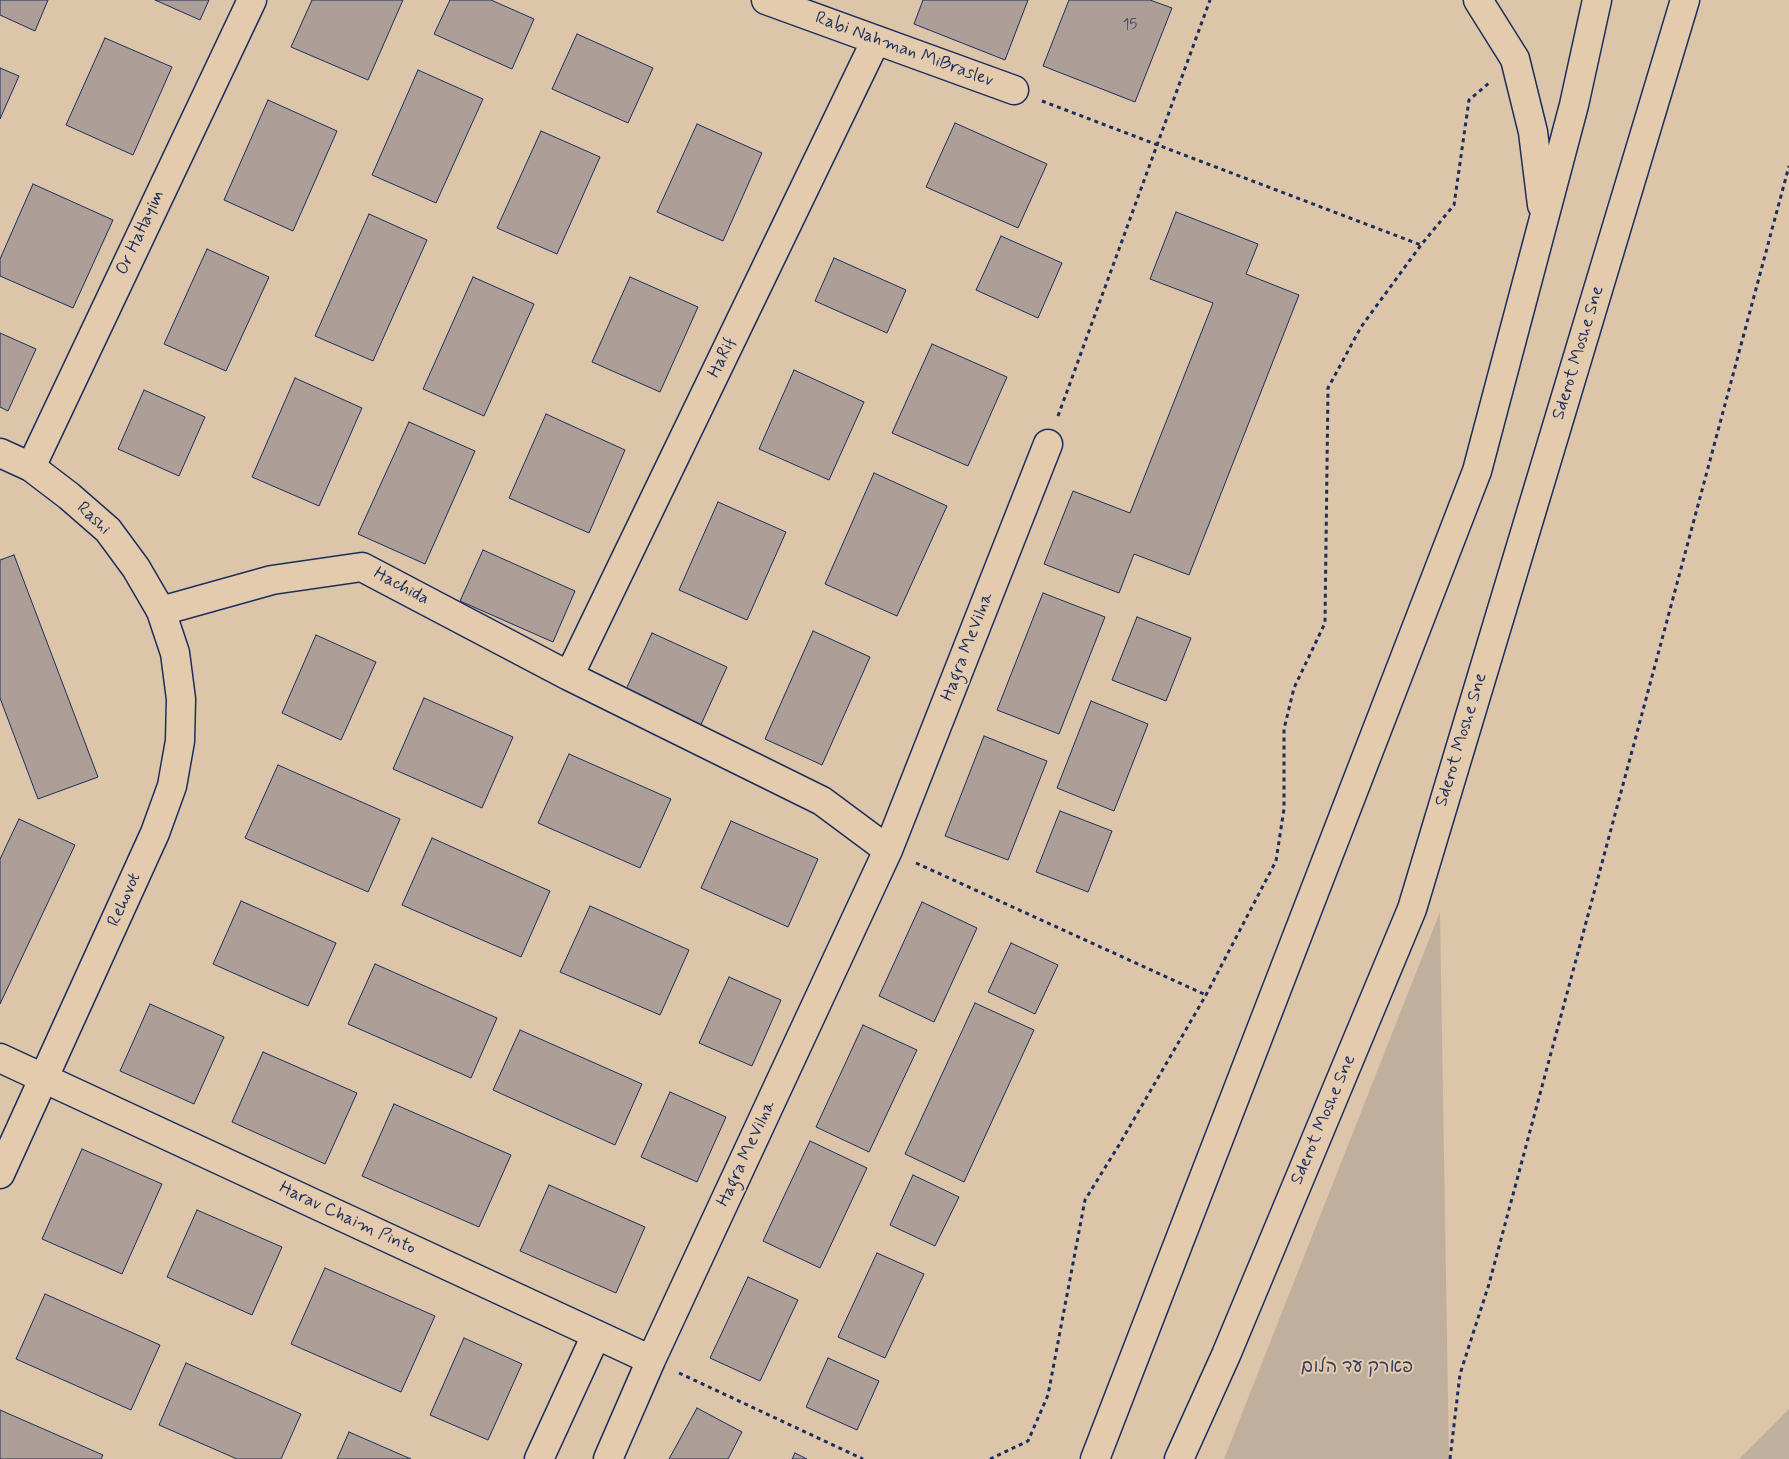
<!DOCTYPE html>
<html>
<head>
<meta charset="utf-8">
<style>
	body { margin:0 }
	canvas { display:block; background:#ddc5aa }
</style>
</head>
<body>
<canvas width="1789" height="1459"></canvas>
<script>
const g = document.querySelector('canvas').getContext('2d');
g.lineJoin = 'round';
function fill(path, color) {
  g.fillStyle = color;
  g.fill(path, 'evenodd');
}
function poly(rows) {
  const path = new Path2D();
  for (const r of rows) {
    path.moveTo(r[0], r[1]);
    for (let i = 2; i < r.length; i += 2) path.lineTo(r[i], r[i + 1]);
  }
  return path;
}
function trace(path, color, width, dash) {
  g.strokeStyle = color;
  g.lineWidth = width;
  g.lineCap = dash ? 'butt' : 'round';
  g.setLineDash(dash || []);
  g.stroke(path);
}
function label(font, color, halo, rows, align = 'center') {
  g.font = font + ' Mynerve,"Playpen Sans Hebrew",sans-serif';
  g.lineWidth = 4;
  g.setLineDash([]);
  g.textBaseline = 'middle';
  g.strokeStyle = halo;
  g.fillStyle = color;
  for (const [text, x, y, turn = 0] of rows) {
    g.save();
    g.translate(x, y);
    g.rotate((+turn || 0) * Math.PI / 180);
    g.textAlign = isNaN(turn) ? turn : align;
    if (halo) g.strokeText(text, 0, 0);
    g.fillText(text, 0, 0);
    g.restore();
  }
}
fill(poly([
	[1440,912,1449,1459,1224,1459],
	[1789,1409,1789,1459,1739,1459]
]), '#c1af9e');
const building = poly([
	[0,0,48,0,35,31,0,15,0,0],
	[155,0,209,0,200,20,155,0],
	[312,0,403,0,368,80,291,47,312,0],
	[450,0,491,0,534,19,512,69,434,34,450,0],
	[923,0,1028,0,1005,60,914,24,923,0],
	[1069,0,1150,0,1172,8,1135,102,1043,66,1069,0],
	[577,34,653,68,628,123,552,89,577,34],
	[105,38,172,67,133,155,66,125,105,38],
	[0,68,19,76,0,119,0,68],
	[418,70,483,99,436,203,372,175,418,70],
	[268,100,337,131,293,231,224,200,268,100],
	[955,123,1047,164,1018,228,926,187,955,123],
	[697,124,762,153,723,241,657,212,697,124],
	[541,131,600,157,557,254,497,228,541,131],
	[33,184,113,220,73,308,0,276,0,259,33,184],
	[1176,212,1258,244,1246,274,1299,295,1189,575,1134,554,1119,593,1044,564,1073,491,1130,513,1213,303,1150,279,1176,212],
	[369,214,427,240,373,361,315,336,369,214],
	[1001,236,1062,263,1038,318,976,290,1001,236],
	[207,249,269,277,226,371,164,344,207,249],
	[834,258,906,290,887,333,815,301,834,258],
	[473,277,534,304,484,416,423,389,473,277],
	[630,277,698,307,660,392,592,362,630,277],
	[0,333,36,349,8,411,0,407,0,333],
	[932,344,1007,377,968,466,892,433,932,344],
	[794,370,864,402,829,480,759,449,794,370],
	[295,378,362,408,319,506,252,477,295,378],
	[144,390,205,417,179,476,118,449,144,390],
	[546,414,625,450,589,533,509,498,546,414],
	[409,422,475,451,425,564,358,534,409,422],
	[874,473,947,506,897,616,825,584,874,473],
	[718,502,786,532,747,620,679,590,718,502],
	[483,550,575,591,553,642,460,601,483,550],
	[14,555,98,777,38,799,0,698,0,560,14,555],
	[1043,593,1105,617,1059,734,997,710,1043,593],
	[1137,617,1191,638,1166,701,1112,680,1137,617],
	[813,631,870,657,822,765,765,739,813,631],
	[652,633,727,667,699,729,623,696,652,633],
	[316,635,376,662,341,740,282,713,316,635],
	[424,698,513,737,482,808,393,769,424,698],
	[1091,701,1148,724,1114,811,1057,788,1091,701],
	[984,736,1047,761,1008,860,945,836,984,736],
	[569,754,671,799,640,868,538,823,569,754],
	[278,765,400,819,368,892,245,838,278,765],
	[1060,811,1112,831,1088,892,1036,872,1060,811],
	[19,819,75,845,0,1004,0,859,19,819],
	[731,821,818,859,788,927,701,888,731,821],
	[432,838,550,891,521,957,402,905,432,838],
	[241,901,336,943,308,1006,213,964,241,901],
	[922,902,977,928,934,1022,879,996,922,902],
	[590,906,689,950,660,1015,560,972,590,906],
	[1011,943,1058,965,1035,1014,988,992,1011,943],
	[375,964,497,1018,471,1078,348,1024,375,964],
	[729,977,781,1000,752,1066,699,1043,729,977],
	[975,1003,1034,1030,964,1182,905,1154,975,1003],
	[150,1004,224,1037,194,1104,120,1071,150,1004],
	[863,1025,917,1050,869,1152,816,1127,863,1025],
	[520,1030,642,1084,615,1145,493,1090,520,1030],
	[263,1052,357,1093,325,1164,232,1122,263,1052],
	[670,1092,726,1117,697,1182,641,1157,670,1092],
	[394,1104,511,1155,479,1227,362,1176,394,1104],
	[810,1141,867,1168,820,1268,763,1241,810,1141],
	[82,1149,162,1184,122,1274,42,1239,82,1149],
	[913,1175,959,1197,935,1246,890,1225,913,1175],
	[549,1185,645,1227,616,1293,520,1251,549,1185],
	[197,1210,282,1247,252,1315,167,1277,197,1210],
	[877,1253,924,1274,885,1358,838,1337,877,1253],
	[325,1268,435,1316,401,1392,291,1344,325,1268],
	[748,1277,798,1300,760,1381,710,1358,748,1277],
	[45,1294,160,1345,131,1410,16,1359,45,1294],
	[464,1338,522,1364,488,1440,430,1415,464,1338],
	[828,1358,879,1381,857,1430,806,1407,828,1358],
	[186,1363,301,1414,281,1459,237,1459,159,1425,186,1363],
	[697,1408,742,1432,728,1459,669,1459,697,1408],
	[0,1410,103,1455,101,1459,0,1459,0,1410],
	[349,1432,411,1459,337,1459,349,1432],
	[795,1453,807,1459,792,1459,795,1453]
]);
fill(building, '#ad9f97');
trace(building, '#1b2f5e', 1);
const minor = poly([
	[766,0,1014,90],
	[31,467,252,0],
	[161,611,272,580,362,567,569,676,822,801,888,850],
	[569,676,876,40],
	[0,1058,651,1360],
	[539,1459,596,1335],
	[608,1459,651,1360,888,850,1048,444]
]);
const tertiary = poly([
	[0,453,31,467,69,496,108,530,136,568,161,611,175,653,181,699,180,741,172,786,155,833,0,1174]
]);
const secondary = poly([
	[1478,0,1515,59,1533,132,1542,205],
	[1095,1459,1477,471,1574,105,1597,0],
	[1179,1459,1226,1355,1412,909,1685,0]
]);
trace(minor, '#1b2f5e', 31);
trace(tertiary, '#1b2f5e', 31);
trace(secondary, '#1b2f5e', 31);
trace(poly([
	[1042,101,1421,245],
	[1058,416,1210,0],
	[916,863,1206,995],
	[679,1373,863,1459],
	[990,1459,1028,1441,1048,1395,1085,1200,1119,1145,1206,995,1276,861,1284,809,1284,729,1294,688,1325,623,1328,388,1361,327,1421,245,1454,205,1469,100,1489,83],
	[1450,1459,1460,1374,1489,1284,1789,166]
]), '#1b2f5e', 3, [4, 4]);
trace(minor, '#e5cbad', 28);
trace(tertiary, '#e5cbad', 28);
trace(secondary, '#e5cbad', 28);
label('15px', '#404b6c', null, [
	["15",1130,26]
]);
label('18px', '#1b2f5e', '#e5cbad', [
	["Rabi Nahman MiBraslev",904,50,20],
	["Or HaHayim",141,233,-65],
	["Sderot Moshe Sne",1579,353,-73],
	["HaRif",723,358,-64],
	["Rashi",93,519,43],
	["Hachida",401,587,28],
	["Hagra MeVilna",968,647,-69],
	["Sderot Moshe Sne",1462,740,-73],
	["Rehovot",125,900,-66],
	["Sderot Moshe Sne",1324,1120,-67],
	["Hagra MeVilna",747,1154,-65],
	["Harav Chaim Pinto",347,1219,25]
]);
label('18px', '#2c3c64', '#e5cbad', [
	["פארק עד הלום",1357,1368]
]);
</script>
</body>
</html>
